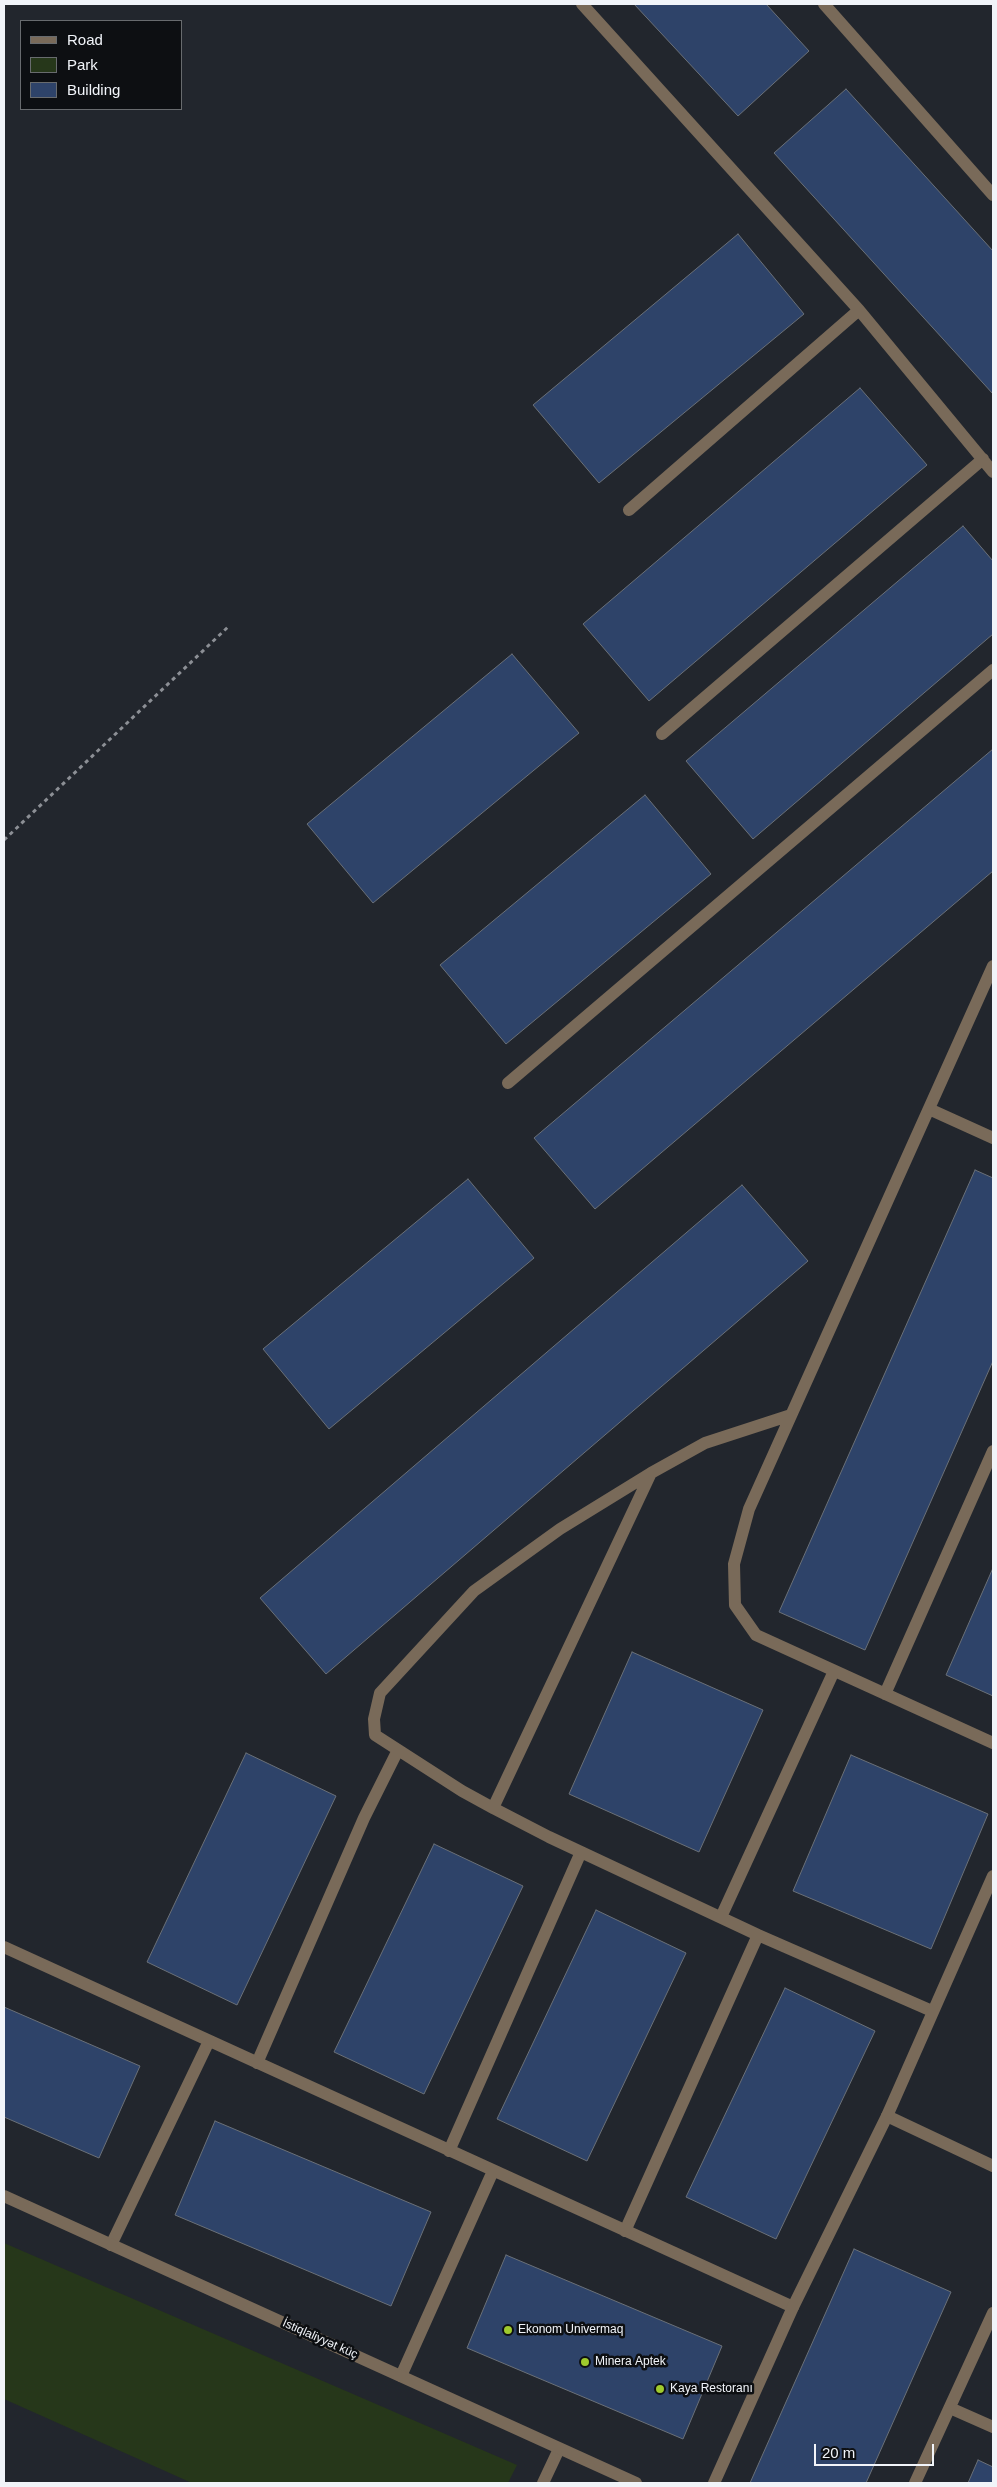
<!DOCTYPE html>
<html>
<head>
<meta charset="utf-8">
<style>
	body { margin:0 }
	#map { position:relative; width:997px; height:2487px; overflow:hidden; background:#22262d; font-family:Helvetica,sans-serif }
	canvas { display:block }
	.frame { position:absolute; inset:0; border:5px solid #f1f4f9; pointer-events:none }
	.legend { position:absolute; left:20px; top:20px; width:162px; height:90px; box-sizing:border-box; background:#0d0f12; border:1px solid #686b6e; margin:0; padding:6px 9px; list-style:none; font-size:15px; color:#f1f4f9 }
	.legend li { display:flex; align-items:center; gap:10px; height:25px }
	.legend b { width:25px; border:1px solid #686b6e }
	.scale { position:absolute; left:814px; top:2444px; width:120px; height:22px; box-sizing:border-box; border:2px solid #f1f4f9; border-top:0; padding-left:6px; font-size:15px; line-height:18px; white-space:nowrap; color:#f1f4f9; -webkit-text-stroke:4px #0d0f12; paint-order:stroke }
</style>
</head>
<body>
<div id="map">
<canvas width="997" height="2487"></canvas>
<div class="frame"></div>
<ul class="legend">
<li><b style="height:6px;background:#796a59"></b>Road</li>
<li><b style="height:14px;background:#26371a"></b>Park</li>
<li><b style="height:14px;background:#2e4369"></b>Building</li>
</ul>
<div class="scale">20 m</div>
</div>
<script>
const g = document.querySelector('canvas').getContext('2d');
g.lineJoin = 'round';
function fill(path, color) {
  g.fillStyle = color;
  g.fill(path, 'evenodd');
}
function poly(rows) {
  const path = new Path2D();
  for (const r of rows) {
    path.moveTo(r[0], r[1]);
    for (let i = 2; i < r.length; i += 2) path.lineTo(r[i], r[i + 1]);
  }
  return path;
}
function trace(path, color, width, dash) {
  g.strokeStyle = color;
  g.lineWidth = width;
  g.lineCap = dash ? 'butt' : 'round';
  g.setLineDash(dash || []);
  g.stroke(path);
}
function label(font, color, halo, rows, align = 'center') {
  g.font = font + ' Helvetica,sans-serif';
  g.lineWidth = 5;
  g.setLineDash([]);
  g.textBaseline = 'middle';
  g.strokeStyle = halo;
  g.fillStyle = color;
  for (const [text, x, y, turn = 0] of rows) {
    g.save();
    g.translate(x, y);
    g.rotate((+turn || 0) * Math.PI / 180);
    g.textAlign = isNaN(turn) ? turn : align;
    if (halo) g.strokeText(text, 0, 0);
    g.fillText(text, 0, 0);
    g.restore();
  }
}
fill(poly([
	[4,2243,517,2465,508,2483,192,2483,4,2399]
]), '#26371a');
const building = poly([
	[634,4,766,4,809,51,738,116,634,4],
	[846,89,993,251,993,394,774,153,846,89],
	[738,234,804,314,599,483,533,405,738,234],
	[860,388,927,465,649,701,583,624,860,388],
	[963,526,993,561,993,634,753,839,686,761,963,526],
	[512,654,579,733,373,903,307,824,512,654],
	[993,749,993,871,595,1209,534,1138,993,749],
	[645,795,711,874,506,1044,440,965,645,795],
	[975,1170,993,1178,993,1361,865,1650,779,1612,975,1170],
	[468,1179,534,1258,329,1429,263,1349,468,1179],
	[742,1185,808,1261,326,1674,260,1598,742,1185],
	[993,1568,993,1696,946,1675,993,1568],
	[632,1652,763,1710,699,1852,569,1794,632,1652],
	[246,1753,336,1796,237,2005,147,1962,246,1753],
	[851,1755,988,1814,931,1949,793,1891,851,1755],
	[434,1844,523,1886,424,2094,334,2052,434,1844],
	[596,1910,686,1953,587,2161,497,2119,596,1910],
	[785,1988,875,2031,776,2239,686,2197,785,1988],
	[4,2007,140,2066,99,2158,4,2117,4,2007],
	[215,2121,431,2212,391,2306,175,2215,215,2121],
	[854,2249,951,2292,866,2483,750,2483,854,2249],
	[506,2255,722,2346,683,2439,467,2348,506,2255],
	[978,2460,993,2467,993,2483,968,2483,978,2460]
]);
fill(building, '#2e4369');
trace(building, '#6a7078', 1);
trace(poly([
	[4,840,229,626]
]), '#8c8f95', 3, [4, 4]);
trace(poly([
	[582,4,859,310,993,472],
	[824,4,993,195],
	[629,510,859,310],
	[662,734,983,459],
	[993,966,749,1509,734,1564,735,1605,756,1635,993,1743],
	[508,1083,993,670],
	[929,1109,993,1138],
	[651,1473,493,1808,462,1791,375,1735,374,1719,380,1693,474,1591,560,1529,651,1473,705,1443,791,1415],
	[885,1694,993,1451],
	[493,1808,549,1837,758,1935,932,2011],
	[721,1917,834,1671],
	[4,1947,793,2307],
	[257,2063,364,1818,398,1750],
	[887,2116,993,2166],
	[449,2151,581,1852],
	[625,2231,758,1935],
	[111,2245,209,2041],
	[401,2376,493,2171],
	[950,2408,993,2427],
	[543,2483,559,2449],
	[915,2483,993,2313]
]), '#796a59', 12);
trace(poly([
	[4,2196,636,2483],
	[714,2483,793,2307,887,2116,993,1876]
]), '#796a59', 12);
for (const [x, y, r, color] of [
	[508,2330,5,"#9fca2d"],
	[585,2362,5,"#9fca2d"],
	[660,2389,5,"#9fca2d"]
]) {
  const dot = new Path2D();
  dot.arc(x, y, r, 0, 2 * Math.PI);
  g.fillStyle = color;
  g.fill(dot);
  trace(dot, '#0d0f12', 2);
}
label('12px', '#f1f4f9', '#0d0f12', [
	["Ekonom Univermaq",518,2330],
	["Minera Aptek",595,2362],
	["Kaya Restoranı",670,2389]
], 'left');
label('12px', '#f1f4f9', '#0d0f12', [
	["İstiqlaliyyət küç",320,2339,24]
]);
</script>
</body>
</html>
